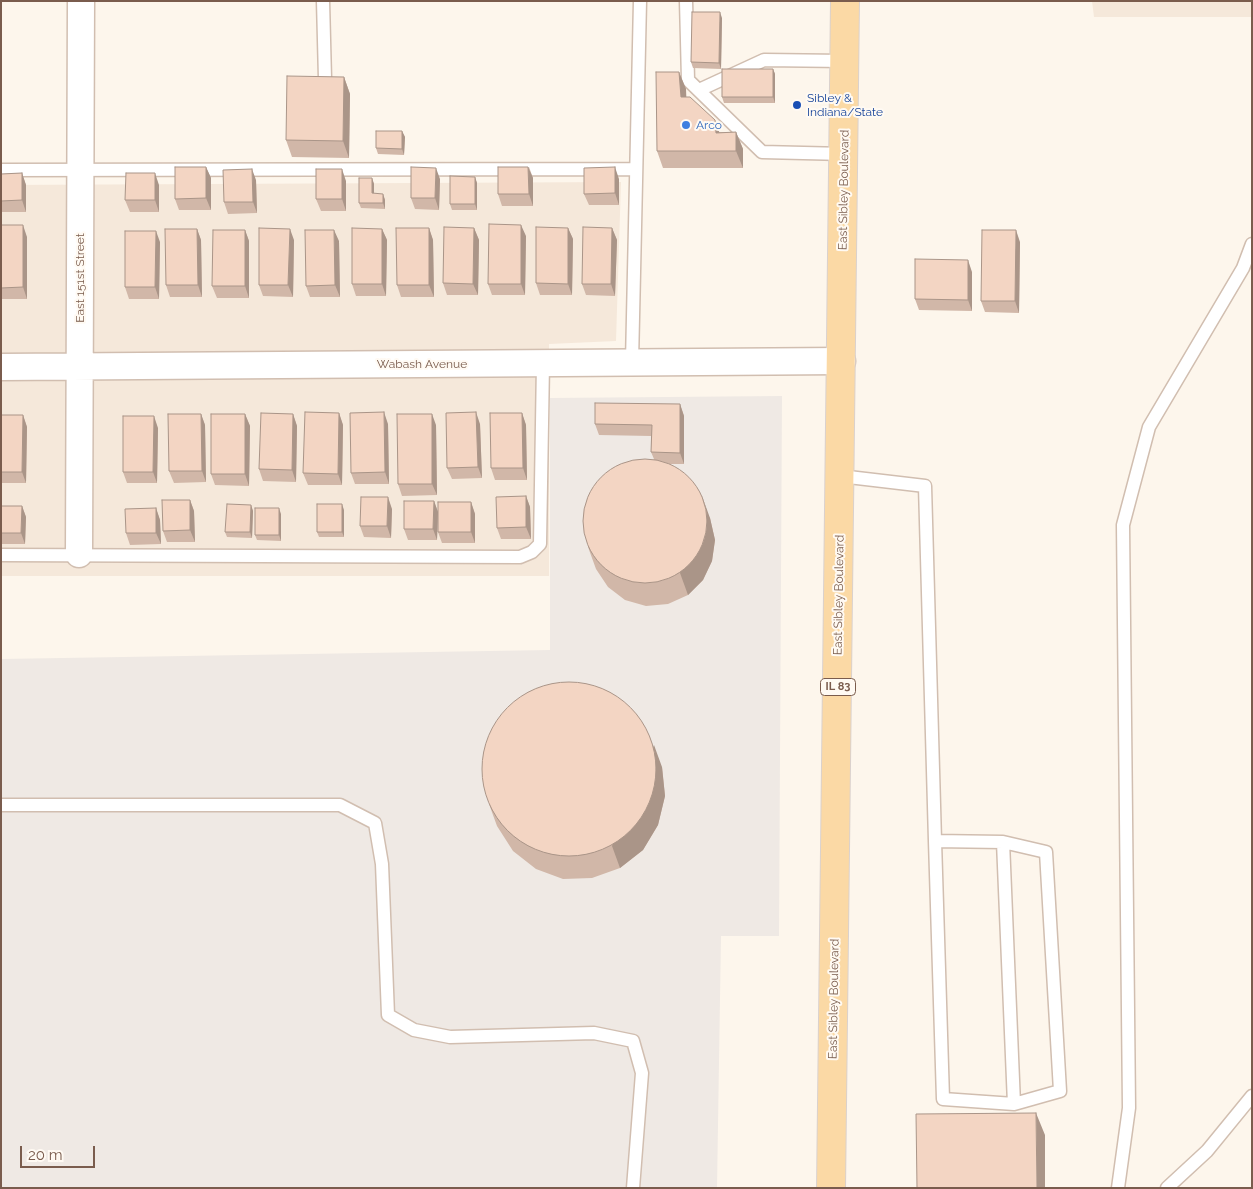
<!DOCTYPE html>
<html>
<head>
<meta charset="utf-8">
<style>
	body { margin:0 }
	#map { position:relative; width:1253px; height:1189px; overflow:hidden; background:#fdf6ec; font-family:Raleway,sans-serif }
	canvas { display:block }
	.frame { position:absolute; inset:0; border:2px solid #7a5c4d; pointer-events:none }
	.scale { position:absolute; left:20px; top:1146px; width:75px; height:22px; box-sizing:border-box; border:2px solid #7a5c4d; border-top:0; padding-left:6px; font-size:15px; line-height:18px; white-space:nowrap; color:#7a5c4d; -webkit-text-stroke:4px #fffaf3; paint-order:stroke }
</style>
</head>
<body>
<div id="map">
<canvas width="1253" height="1189"></canvas>
<div class="frame"></div>
<div class="scale">20 m</div>
</div>
<script>
const g = document.querySelector('canvas').getContext('2d');
g.lineJoin = 'round';
function fill(path, color) {
  g.fillStyle = color;
  g.fill(path, 'evenodd');
}
function poly(rows) {
  const path = new Path2D();
  for (const r of rows) {
    if (r.length === 3) {
      path.moveTo(r[0] + r[2], r[1]);
      path.arc(r[0], r[1], r[2], 0, 2 * Math.PI);
      continue;
    }
    path.moveTo(r[0], r[1]);
    for (let i = 2; i < r.length; i += 2) path.lineTo(r[i], r[i + 1]);
  }
  return path;
}
function trace(path, color, width, dash) {
  g.strokeStyle = color;
  g.lineWidth = width;
  g.lineCap = dash ? 'butt' : 'round';
  g.setLineDash(dash || []);
  g.stroke(path);
}
function label(font, color, halo, rows, align = 'center') {
  g.font = font + ' Raleway,sans-serif';
  g.lineWidth = 4;
  g.setLineDash([]);
  g.textBaseline = 'middle';
  g.strokeStyle = halo;
  g.fillStyle = color;
  for (const [text, x, y, turn = 0] of rows) {
    g.save();
    g.translate(x, y);
    g.rotate((+turn || 0) * Math.PI / 180);
    g.textAlign = isNaN(turn) ? turn : align;
    if (halo) g.strokeText(text, 0, 0);
    g.fillText(text, 0, 0);
    g.restore();
  }
}
fill(poly([
	[1092,1,1252,1,1252,17,1094,17],
	[621,182,616,341,549,344,549,576,1,576,1,185]
]), '#f5e8da');
fill(poly([
	[782,396,779,936,721,936,717,1188,1,1188,1,659,550,650,550,398]
]), '#efe9e4');
const service = poly([
	[323,1,325,79],
	[686,1,688,80,762,152,845,154],
	[699,90,764,60,845,61],
	[1,170,636,169],
	[632,362,640,1],
	[840,476,925,486,935,841,943,1099,1014,1104,1060,1091,1046,852,1003,842,935,841],
	[1,555,520,557,532,552,540,544,543,363],
	[1,805,340,805,375,823,382,864,388,1015,414,1030,450,1037,594,1033,633,1041,642,1073,633,1188],
	[1003,842,1014,1104],
	[1118,1188,1129,1108,1123,525,1149,427,1243,268,1252,244],
	[1167,1188,1207,1151,1252,1096]
]);
const minor = poly([
	[1,367,842,361],
	[79,554,81,1]
]);
const primary = poly([
	[831,1188,845,1]
]);
trace(service, '#d1beb0', 15);
trace(minor, '#d1beb0', 29);
trace(primary, '#dad1cd', 30);
trace(service, '#fff', 12);
trace(minor, '#fff', 26);
trace(primary, '#fbd9a5', 28);
fill(poly([
	[722,18,721,69,693,68,691,62],
	[773,69,775,74,775,103,724,103,722,97],
	[679,72,686,89,686,97,719,132,736,132,743,149,743,168,663,168,657,151],
	[344,77,350,94,349,158,292,157,286,140],
	[402,131,405,137,404,155,378,154,376,148],
	[206,167,211,178,211,210,179,210,175,199],
	[529,167,533,178,533,206,502,206,498,194],
	[22,173,26,185,26,212,1,212,1,174],
	[475,177,477,183,477,210,452,210,450,204],
	[372,178,374,184,374,194,383,194,385,200,385,209,361,208,359,203],
	[440,179,439,210,415,209,411,198],
	[619,179,619,205,589,205,584,194],
	[256,180,257,213,228,214,224,202],
	[346,181,346,211,321,211,316,199],
	[159,185,159,212,130,212,125,200],
	[1,225,27,237,27,299,1,299],
	[429,228,433,240,434,297,401,297,397,285],
	[474,228,479,240,478,295,447,295,443,283],
	[568,228,573,239,572,295,540,295,536,283],
	[612,228,617,240,615,296,586,295,582,284],
	[197,229,201,240,202,297,170,297,166,285],
	[382,229,387,240,386,296,356,296,352,284],
	[245,230,249,241,249,298,217,298,212,286],
	[526,236,525,295,492,295,488,284],
	[294,240,293,297,263,296,259,285],
	[339,241,340,297,310,297,306,286],
	[160,242,159,299,129,299,125,287],
	[1020,242,1019,313,985,312,981,301],
	[972,272,972,311,919,310,915,299],
	[680,404,684,416,684,464,669,464,710,518,715,540,712,561,703,580,688,595,668,604,646,606,625,600,608,587,596,569,588,547,654,459,651,452,651,436,599,435,595,424],
	[339,413,343,425,342,485,308,485,303,473],
	[522,413,526,425,527,480,495,480,491,468],
	[201,414,205,425,206,482,174,483,169,471],
	[245,414,250,426,249,486,215,485,211,474],
	[293,414,297,426,296,482,263,481,259,469],
	[1,415,23,415,27,427,26,483,1,483],
	[388,424,389,484,355,484,351,473],
	[480,424,482,478,452,479,447,468],
	[436,425,437,495,402,496,398,484],
	[158,428,157,483,127,483,123,472],
	[526,496,530,507,531,539,501,539,497,528],
	[190,500,194,511,195,542,167,542,163,531],
	[434,501,438,512,437,540,408,540,404,529],
	[471,502,475,514,475,543,442,543,438,532],
	[251,505,253,511,252,538,227,537,225,532],
	[1,506,22,506,26,517,25,544,1,544],
	[156,508,160,520,161,544,130,545,126,533],
	[392,509,391,538,364,537,360,526],
	[344,510,344,537,319,537,317,532],
	[281,514,281,541,257,540,255,535],
	[662,767,665,796,658,825,643,850,620,868,592,878,563,879,536,869,513,851,497,826,489,804]
]), '#d1b7a8');
fill(poly([
	[720,12,722,18,721,69,719,63],
	[773,69,775,74,775,103,773,97],
	[679,72,686,89,687,114,681,97],
	[344,77,350,94,349,158,343,141],
	[715,120,721,137,716,133],
	[402,131,405,137,404,155,402,149],
	[736,132,743,149,743,168,736,151],
	[206,167,211,178,211,210,206,198],
	[528,167,533,178,533,206,529,194],
	[615,167,619,179,619,205,615,193],
	[436,168,440,179,439,210,435,198],
	[252,169,256,180,257,213,253,202],
	[342,169,346,181,346,211,342,199],
	[22,173,26,185,26,212,22,200],
	[155,173,159,185,159,212,155,200],
	[475,177,477,183,477,210,475,204],
	[372,178,374,184,374,199,372,193],
	[383,194,385,200,385,209,383,203],
	[23,225,27,237,27,299,23,287],
	[521,225,526,236,525,295,521,284],
	[429,228,433,240,434,297,429,285],
	[474,228,479,240,478,295,473,284],
	[568,228,573,239,572,295,568,284],
	[612,228,617,240,615,296,611,284],
	[197,229,201,240,202,297,198,285],
	[290,229,294,240,293,297,288,285],
	[382,229,387,240,386,296,382,284],
	[245,230,249,241,249,298,245,286],
	[334,230,339,241,340,297,335,285],
	[1016,230,1020,242,1019,313,1015,301],
	[156,231,160,242,159,299,155,287],
	[968,260,972,272,972,311,968,300],
	[680,404,684,416,684,464,680,453],
	[384,412,388,424,389,484,385,472],
	[476,412,480,424,482,478,478,467],
	[339,413,343,425,342,485,338,474],
	[522,413,526,425,527,480,523,468],
	[201,414,205,425,206,482,202,471],
	[245,414,250,426,249,486,245,474],
	[293,414,297,426,296,482,292,470],
	[432,414,436,425,437,495,432,484],
	[23,415,27,427,26,483,22,472],
	[154,416,158,428,157,483,153,472],
	[526,496,530,507,531,539,526,527],
	[702,496,710,518,715,540,712,561,703,580,688,595,680,573],
	[388,497,392,509,391,538,387,526],
	[190,500,194,511,195,542,190,530],
	[434,501,438,512,437,540,433,529],
	[471,502,475,514,475,543,471,532],
	[342,504,344,510,344,537,342,532],
	[251,505,253,511,252,538,250,532],
	[22,506,26,517,25,544,21,533],
	[156,508,160,520,161,544,156,533],
	[279,508,281,514,281,541,279,535],
	[654,745,662,767,665,796,658,825,643,850,620,868,612,846],
	[1036,1113,1045,1135,1045,1188,1037,1188]
]), '#aa9588');
const building = poly([
	[692,12,720,12,719,63,691,62,692,12],
	[722,69,773,69,773,97,722,97,722,69],
	[656,72,679,72,681,97,690,97,715,120,716,133,736,132,736,151,657,151,656,72],
	[287,76,344,77,343,141,286,140,287,76],
	[376,131,402,131,402,149,376,148,376,131],
	[175,167,206,167,206,198,175,199,175,167],
	[411,167,436,168,435,198,411,198,411,167],
	[498,167,528,167,529,194,498,194,498,167],
	[615,167,615,193,584,194,584,168,615,167],
	[252,169,253,202,224,202,223,170,252,169],
	[316,169,342,169,342,199,316,199,316,169],
	[22,173,22,200,1,201,1,174,22,173],
	[126,173,155,173,155,200,125,200,126,173],
	[450,176,475,177,475,204,450,204,450,176],
	[359,178,372,178,372,193,383,194,383,203,359,203,359,178],
	[489,224,521,225,521,284,488,284,489,224],
	[1,225,23,225,23,287,1,288,1,225],
	[444,227,474,228,473,284,443,283,444,227],
	[536,227,568,228,568,284,536,283,536,227],
	[583,227,612,228,611,284,582,284,583,227],
	[259,228,290,229,288,285,259,285,259,228],
	[352,228,382,229,382,284,352,284,352,228],
	[396,228,429,228,429,285,397,285,396,228],
	[165,229,197,229,198,285,166,285,165,229],
	[213,230,245,230,245,286,212,286,213,230],
	[305,230,334,230,335,285,306,286,305,230],
	[982,230,1016,230,1015,301,981,301,982,230],
	[125,231,156,231,155,287,125,287,125,231],
	[915,259,968,260,968,300,915,299,915,259],
	[595,403,680,404,680,453,651,452,652,425,595,424,595,403],
	[305,412,339,413,338,474,303,473,305,412],
	[384,412,385,472,351,473,350,413,384,412],
	[476,412,478,467,447,468,446,413,476,412],
	[261,413,293,414,292,470,259,469,261,413],
	[490,413,522,413,523,468,491,468,490,413],
	[168,414,201,414,202,471,169,471,168,414],
	[211,414,245,414,245,474,211,474,211,414],
	[397,414,432,414,432,484,398,484,397,414],
	[1,415,23,415,22,472,1,472,1,415],
	[123,416,154,416,153,472,123,472,123,416],
	[645,521,62],
	[526,496,526,527,497,528,496,497,526,496],
	[361,497,388,497,387,526,360,526,361,497],
	[162,500,190,500,190,530,163,531,162,500],
	[404,501,434,501,433,529,404,529,404,501],
	[438,502,471,502,471,532,438,532,438,502],
	[227,504,251,505,250,532,225,532,227,504],
	[317,504,342,504,342,532,317,532,317,504],
	[1,506,22,506,21,533,1,533,1,506],
	[156,508,156,533,126,533,125,509,156,508],
	[255,508,279,508,279,535,255,535,255,508],
	[569,769,87],
	[1036,1113,1037,1188,917,1188,916,1114,1036,1113]
]);
fill(building, '#f3d5c3');
trace(building, '#aa9588', 1);
for (const [x, y, r, color] of [
	[797,105,5,"#1a4fb4"],
	[686,125,5,"#3f7fe0"]
]) {
  const dot = new Path2D();
  dot.arc(x, y, r, 0, 2 * Math.PI);
  g.fillStyle = color;
  g.fill(dot);
  trace(dot, '#fffaf3', 2);
}
for (const [x, y, w] of [
	[838,687,35]
]) {
  const box = new Path2D();
  box.roundRect(x - w / 2, y - 8.5, w, 17, 4);
  g.fillStyle = '#fffaf3';
  g.fill(box);
  trace(box, '#7a5c4d', 1);
}
label('bold 11px', '#7a5c4d', null, [
	["IL 83",838,687]
]);
label('12px', '#164399', '#fffaf3', [
	["Sibley &",807,98],
	["Indiana/State",807,112]
], 'left');
label('12px', '#366cbe', '#fffaf3', [
	["Arco",696,125]
], 'left');
label('12px', '#7a5c4d', '#fffaf3', [
	["East Sibley Boulevard",844,190,-89],
	["East 151st Street",80,278,-90],
	["Wabash Avenue",422,364],
	["East Sibley Boulevard",839,595,-89],
	["East Sibley Boulevard",834,999,-89]
]);
</script>
</body>
</html>
